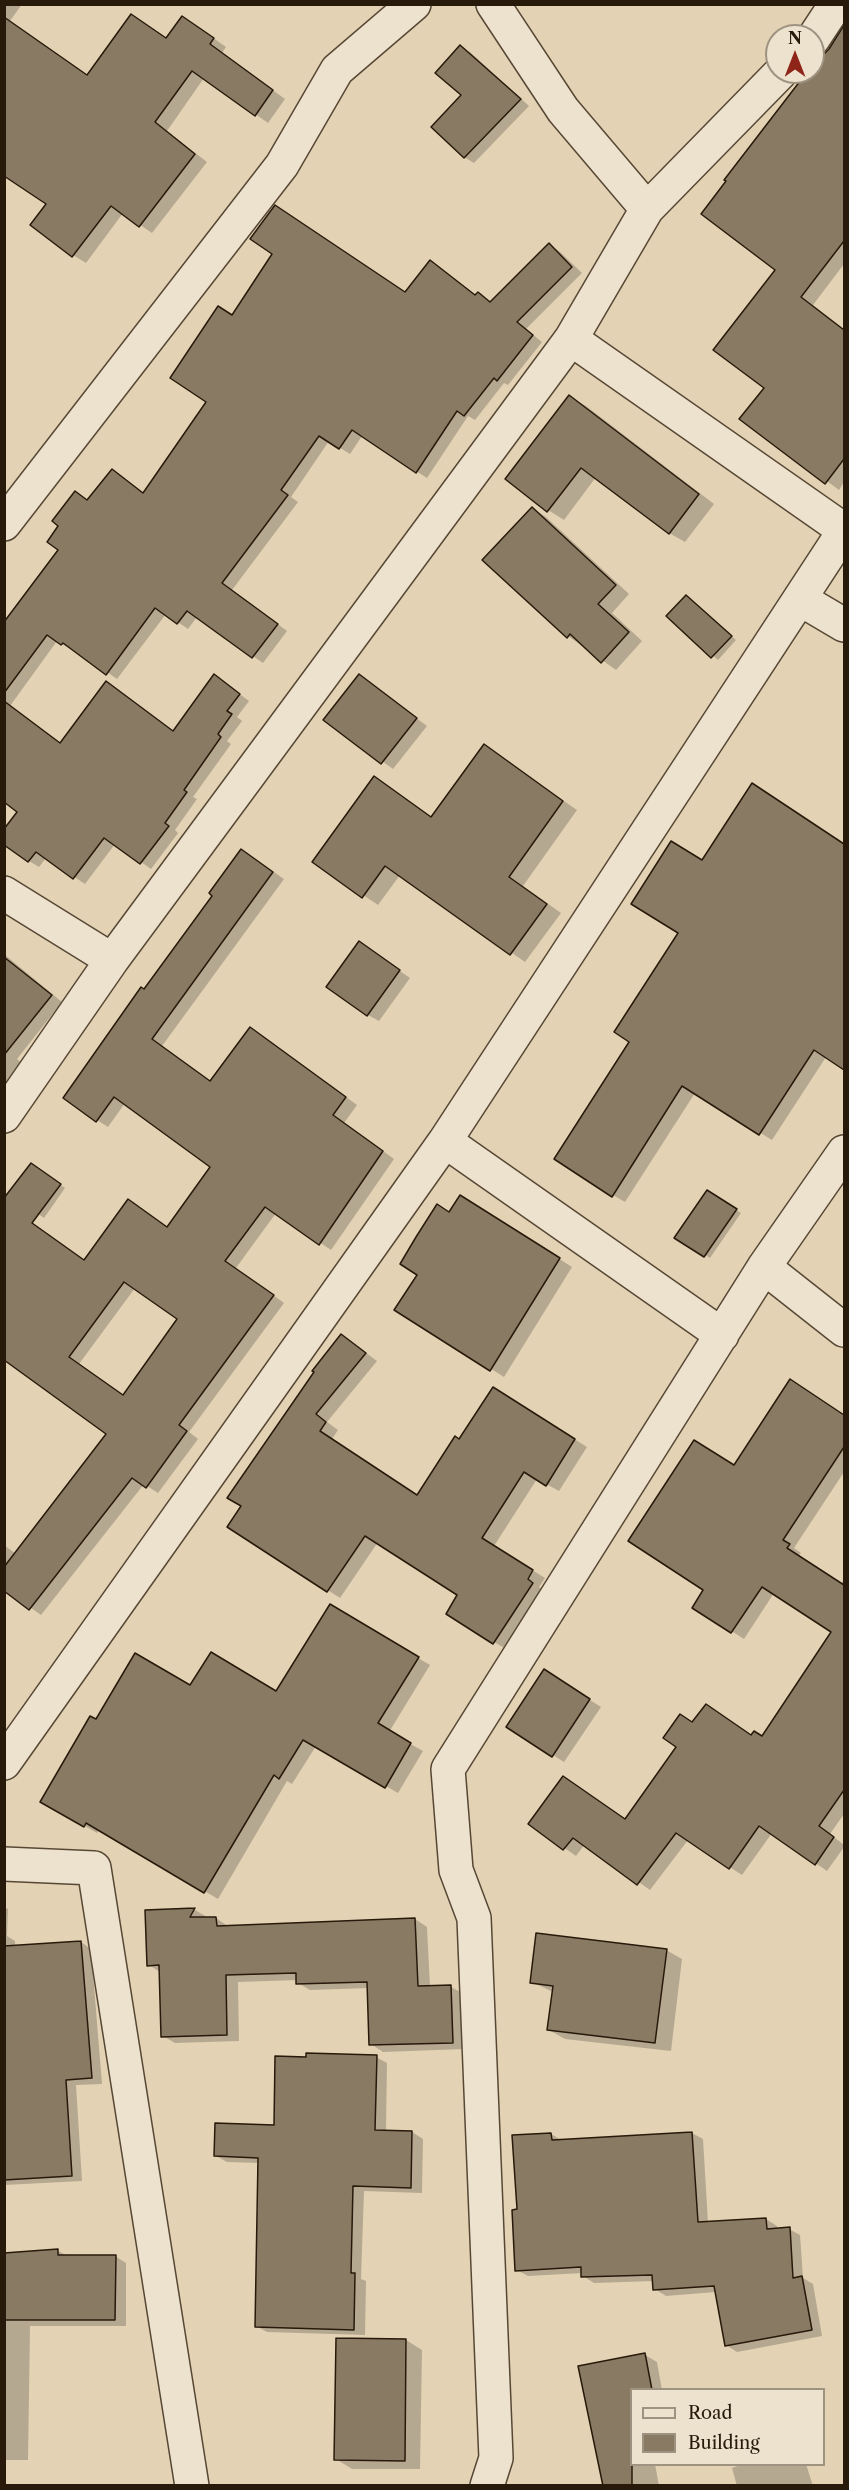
<!DOCTYPE html>
<html>
<head>
<meta charset="utf-8">
<style>
	body { margin:0 }
	#map { position:relative; width:849px; height:2490px; overflow:hidden; background:#e3d2b4; font-family:"Libre Caslon Text",serif }
	canvas { display:block }
	.frame { position:absolute; inset:0; border:6px solid #281a0b; pointer-events:none }
	.legend { position:absolute; left:630px; top:2388px; width:195px; height:78px; box-sizing:border-box; background:#ede2ce; border:2px solid #9e9280; margin:0; padding:8px 10px; list-style:none; font-size:18px; color:#281a0b }
	.legend li { display:flex; align-items:center; gap:12px; height:30px }
	.legend b { width:30px; border:2px solid #9e9280 }
	.north { position:absolute; left:765px; top:24px; width:60px; height:60px; box-sizing:border-box; background:#ede2ce; border:2px solid #9e9280; border-radius:50%; rotate:0deg; font-size:16px; font-weight:700; line-height:24px; text-align:center; color:#281a0b }
	.north::after { content:''; display:block; margin:auto; width:21px; height:27px; background:#8f2418; clip-path:polygon(50% 0,100% 100%,50% 72%,0 100%) }
</style>
</head>
<body>
<div id="map">
<canvas width="849" height="2490"></canvas>
<div class="frame"></div>
<ul class="legend">
<li><b style="height:8px;background:#ede2ce"></b>Road</li>
<li><b style="height:16px;background:#897a63"></b>Building</li>
</ul>
<div class="north">N</div>
</div>
<script>
const g = document.querySelector('canvas').getContext('2d');
g.lineJoin = 'round';
function fill(path, color) {
  g.fillStyle = color;
  g.fill(path, 'evenodd');
}
function poly(rows) {
  const path = new Path2D();
  for (const r of rows) {
    path.moveTo(r[0], r[1]);
    for (let i = 2; i < r.length; i += 2) path.lineTo(r[i], r[i + 1]);
  }
  return path;
}
function trace(path, color, width, dash) {
  g.strokeStyle = color;
  g.lineWidth = width;
  g.lineCap = dash ? 'butt' : 'round';
  g.setLineDash(dash || []);
  g.stroke(path);
}
fill(poly([
	[4,4,22,4,10,21,88,76,132,16,168,39,195,25,226,47,222,53,285,99,268,123,204,78,167,131,207,162,152,233,123,213,86,263,73,255,48,204,4,174],
	[844,29,844,264,813,305,844,329,844,482,839,490,741,418,766,387,777,270,809,72,813,72,813,67,830,50],
	[460,47,470,52,529,106,474,163,464,157],
	[549,245,559,251,582,273,526,329,542,342,508,385,504,383,475,420,468,416,427,478,362,436,350,454,329,441,291,497,298,502,232,590,287,631,263,663,197,617,188,629,166,614,117,679,73,648,72,650,57,641,10,706,61,744,107,683,174,732,215,676,249,701,237,717,242,721,227,741,231,744,193,797,197,799,175,830,178,833,151,869,115,844,85,884,46,858,39,867,29,861,19,811,4,801,4,633,60,549,88,501,112,471,145,494,208,401,233,316,406,293,431,262,476,296,478,294,492,302],
	[570,397,586,406,714,504,685,542,669,533,596,477,564,520,548,510],
	[532,508,546,517,629,594,612,613,642,641,616,670,568,636],
	[687,597,736,640,718,660,669,616],
	[360,676,427,726,393,769,325,720],
	[484,746,577,810,523,886,561,913,525,962,400,875,378,905,314,862,389,787,432,818],
	[765,793,844,845,844,1068,826,1057,772,1140,695,1093,625,1202,613,1195,631,1041,680,933,703,862],
	[252,857,284,879,162,1046,211,1082,261,1035,357,1105,344,1123,394,1159,331,1250,276,1213,236,1268,284,1303,189,1432,198,1439,158,1493,144,1484,41,1615,4,1589,4,1545,16,1554,109,1433,4,1358,85,1261,139,1208,168,1228,212,1167,125,1103,108,1127,97,1120,145,991],
	[135,1288,179,1319,124,1396,79,1364],
	[360,943,410,978,379,1021,368,1015],
	[4,954,62,1002,17,1059,28,1069,4,1098],
	[36,1168,65,1188,44,1218,10,1194],
	[707,1192,741,1213,710,1258,676,1237],
	[473,1204,572,1267,504,1377,396,1309,419,1274,450,1213],
	[342,1335,377,1361,327,1422,338,1430,332,1439,418,1496,460,1441,506,1396,587,1447,559,1491,537,1479,494,1546,545,1578,539,1587,544,1591,506,1649,494,1642,459,1595,378,1542,340,1598,229,1526],
	[803,1388,844,1415,844,1472,794,1548,801,1553,798,1556,841,1584,844,1579,844,1814,830,1834,844,1845,844,1847,827,1871,772,1833,742,1875,688,1840,650,1890,585,1844,576,1856,530,1824,564,1778,627,1820,693,1723,763,1737,833,1632,774,1593,744,1639,694,1607,705,1590,735,1467],
	[330,1606,430,1665,389,1732,423,1751,398,1793,316,1746,292,1784,287,1781,218,1899,99,1829,97,1833,42,1801,96,1721,191,1687,277,1693],
	[555,1678,601,1707,564,1762,553,1755],
	[4,1907,8,1909,7,1936,15,1941,15,1947,81,1942,91,1949,102,2084,76,2085,82,2181,4,2185],
	[195,1910,207,1917,206,1918,216,1918,229,1927,415,1919,427,1927,430,1987,451,1987,464,1994,465,2049,383,2052,371,2044,369,1988,310,1990,298,1983,298,1980,238,1982,239,2041,175,2043,163,2036,160,1972,149,1965,147,1912],
	[666,1950,682,1959,671,2051,565,2039,549,2030,553,1992,532,1982],
	[376,2057,387,2063,386,2131,412,2132,423,2139,422,2193,364,2191,361,2279,366,2281,365,2335,267,2332,256,2326,260,2163,227,2162,216,2156,275,2126],
	[692,2133,703,2139,708,2223,766,2219,777,2226,777,2230,789,2229,800,2235,803,2278,813,2284,822,2336,737,2352,726,2345,716,2292,666,2296,655,2289,654,2281,594,2283,583,2276,583,2273,528,2276,517,2270,518,2211,551,2134,563,2141],
	[58,2251,68,2256,115,2256,126,2263,126,2326,30,2326,28,2460,4,2460,4,2254],
	[406,2340,422,2350,420,2469,352,2469,336,2459],
	[645,2355,657,2362,662,2390,632,2390,632,2464,655,2464,659,2486,604,2486,580,2367],
	[743,2464,806,2464,813,2486,737,2486,732,2468]
]), '#0003');
const building = poly([
	[131,14,166,38,182,16,214,38,210,44,273,90,255,116,192,71,155,122,195,154,139,227,111,206,72,257,30,225,46,204,4,176,4,17,87,75,131,14],
	[844,25,844,241,801,297,844,330,844,459,825,484,739,419,764,388,713,350,775,270,701,214,726,181,724,180,807,72,813,72,813,65,829,49,844,25],
	[460,45,521,99,464,158,431,127,461,95,435,73,460,45],
	[275,205,405,292,430,260,475,295,478,292,490,302,549,243,572,267,517,322,533,335,497,381,494,378,464,416,457,411,416,473,352,430,339,449,319,436,281,490,288,495,222,583,278,624,252,658,187,611,177,624,155,608,106,675,63,643,61,645,47,635,4,693,4,622,58,550,47,542,58,526,52,521,75,491,87,500,112,469,143,493,206,402,170,378,218,306,232,315,272,254,250,239,275,205],
	[569,395,699,494,669,534,581,468,547,512,505,479,569,395],
	[532,507,616,585,598,604,629,632,601,663,570,634,567,638,482,560,532,507],
	[686,595,732,636,711,658,666,616,686,595],
	[214,674,240,694,227,711,232,714,218,734,221,737,184,790,187,792,165,823,169,826,140,864,104,838,73,879,36,852,28,862,4,845,4,829,17,812,4,802,4,701,60,743,106,681,173,731,214,674],
	[359,674,417,718,381,764,323,720,359,674],
	[484,744,563,801,509,877,547,904,510,955,385,866,362,898,312,862,374,776,431,817,484,744],
	[752,783,844,844,844,1070,814,1050,759,1135,682,1086,612,1197,554,1159,629,1042,614,1032,678,933,631,904,671,841,702,860,752,783],
	[241,849,273,872,152,1039,210,1081,250,1027,346,1097,333,1115,383,1151,319,1245,265,1207,225,1261,274,1295,179,1425,187,1431,146,1488,132,1478,29,1610,4,1591,4,1567,106,1434,4,1360,4,1198,31,1163,61,1184,32,1223,84,1260,128,1199,167,1227,210,1167,114,1097,96,1122,63,1098,141,987,144,989,212,896,209,893,241,849],
	[124,1282,177,1319,123,1395,69,1357,124,1282],
	[359,941,400,970,367,1016,326,987,359,941],
	[4,957,52,995,4,1055,4,957],
	[707,1190,737,1209,704,1257,674,1238,707,1190],
	[460,1195,560,1258,490,1371,394,1310,417,1275,400,1264,416,1237,437,1204,449,1212,460,1195],
	[341,1334,366,1353,316,1414,326,1422,320,1431,417,1495,455,1436,459,1439,493,1387,575,1439,546,1486,524,1472,482,1538,533,1570,528,1579,533,1583,493,1644,446,1614,457,1595,365,1536,327,1592,227,1527,241,1506,227,1498,314,1372,312,1371,341,1334],
	[790,1379,844,1415,844,1447,783,1540,790,1544,787,1548,844,1585,844,1790,819,1826,834,1837,815,1865,759,1826,729,1869,676,1833,637,1885,573,1838,563,1850,528,1824,563,1776,625,1819,676,1747,663,1738,680,1714,692,1722,706,1704,751,1735,754,1731,762,1736,831,1632,762,1587,731,1633,692,1608,703,1590,628,1541,694,1440,734,1465,790,1379],
	[330,1604,419,1657,378,1723,411,1743,385,1788,303,1740,279,1779,274,1775,204,1893,86,1823,84,1827,40,1802,90,1716,96,1719,135,1653,190,1685,211,1652,276,1691,330,1604],
	[544,1669,590,1699,552,1757,506,1727,544,1669],
	[195,1908,190,1917,216,1917,217,1926,415,1918,418,1986,451,1985,453,2043,369,2045,367,1982,296,1984,296,1973,226,1975,227,2035,161,2037,159,1965,147,1966,145,1910,195,1908],
	[536,1933,667,1949,655,2043,547,2030,553,1986,530,1983,536,1933],
	[81,1941,92,2078,66,2080,72,2176,4,2180,4,1946,81,1941],
	[306,2053,377,2055,375,2130,412,2131,411,2188,353,2186,351,2273,355,2273,354,2330,255,2327,258,2158,214,2156,215,2123,274,2125,275,2056,306,2057,306,2053],
	[692,2132,698,2222,766,2218,767,2229,790,2227,793,2278,802,2276,812,2330,725,2346,714,2286,653,2290,652,2275,581,2277,581,2267,515,2271,512,2210,517,2209,512,2135,551,2133,552,2140,692,2132],
	[58,2249,58,2255,116,2255,115,2320,4,2320,4,2253,58,2249],
	[336,2338,406,2339,405,2461,334,2460,336,2338],
	[645,2353,652,2390,632,2390,632,2486,603,2486,578,2366,645,2353]
]);
fill(building, '#897a63');
trace(building, '#281a0b', 1.5);
const minor = poly([
	[493,4,563,110,647,209],
	[813,39,836,4],
	[571,339,844,530],
	[4,524,282,165,337,70,414,4],
	[800,599,844,625],
	[4,893,112,960],
	[4,1116,112,960,571,339,647,209,781,72],
	[445,1141,722,1335],
	[764,1267,844,1330],
	[4,1763,445,1141,844,531],
	[4,1864,94,1868,192,2486],
	[487,2486,496,2458,474,1918,456,1870,448,1769,764,1267,844,1152]
]);
trace(minor, '#574835', 36);
trace(minor, '#ede2ce', 33);
</script>
</body>
</html>
